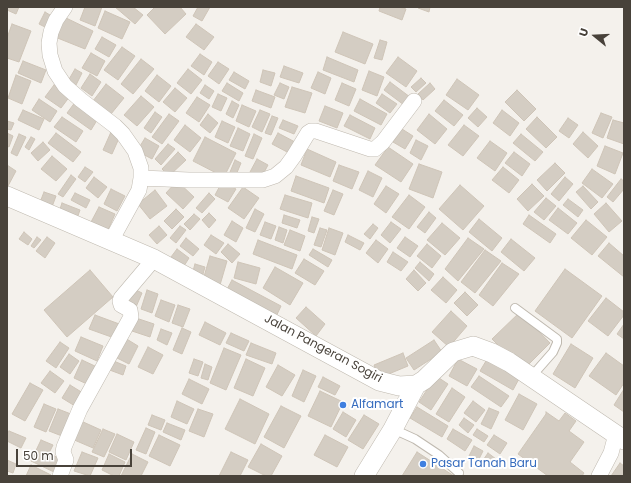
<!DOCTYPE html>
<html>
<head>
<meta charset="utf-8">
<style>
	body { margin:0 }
	#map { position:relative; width:631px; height:483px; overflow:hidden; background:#f4f1ec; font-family:Poppins,sans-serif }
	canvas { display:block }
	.frame { position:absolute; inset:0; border:8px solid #48423a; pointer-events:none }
	.north { position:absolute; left:575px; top:16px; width:40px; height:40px; -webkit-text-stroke:3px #fff; paint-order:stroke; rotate:288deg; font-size:11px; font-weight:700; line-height:16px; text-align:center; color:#48423a }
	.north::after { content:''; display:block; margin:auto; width:14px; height:18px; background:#48423a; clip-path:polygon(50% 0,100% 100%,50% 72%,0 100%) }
	.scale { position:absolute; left:16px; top:449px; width:116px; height:18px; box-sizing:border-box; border:2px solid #48423a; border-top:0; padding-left:5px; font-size:12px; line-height:14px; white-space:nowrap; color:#48423a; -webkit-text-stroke:3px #fff; paint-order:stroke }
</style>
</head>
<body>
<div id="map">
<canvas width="631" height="483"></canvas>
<div class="frame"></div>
<div class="north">U</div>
<div class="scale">50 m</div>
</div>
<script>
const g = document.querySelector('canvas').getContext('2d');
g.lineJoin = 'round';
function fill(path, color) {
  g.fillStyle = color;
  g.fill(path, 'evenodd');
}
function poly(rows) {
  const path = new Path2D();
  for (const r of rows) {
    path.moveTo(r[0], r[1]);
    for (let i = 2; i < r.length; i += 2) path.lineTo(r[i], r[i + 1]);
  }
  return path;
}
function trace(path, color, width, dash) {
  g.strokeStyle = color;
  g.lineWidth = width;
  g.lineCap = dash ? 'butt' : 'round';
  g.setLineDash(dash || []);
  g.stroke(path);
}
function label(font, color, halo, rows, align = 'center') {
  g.font = font + ' Poppins,sans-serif';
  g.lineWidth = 4;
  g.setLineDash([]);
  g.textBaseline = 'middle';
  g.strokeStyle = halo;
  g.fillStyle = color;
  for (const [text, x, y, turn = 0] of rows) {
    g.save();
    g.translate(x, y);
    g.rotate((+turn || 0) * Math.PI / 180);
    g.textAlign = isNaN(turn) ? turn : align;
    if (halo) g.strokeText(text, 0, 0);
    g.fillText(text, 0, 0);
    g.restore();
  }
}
const building = poly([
	[7,7,19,7,16,14,7,10,7,7],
	[85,7,102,7,95,26,80,20,85,7],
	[115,7,133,7,143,15,135,24,115,7],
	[155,7,180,7,186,14,165,34,147,15,155,7],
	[198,7,210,7,202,21,193,16,198,7],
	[380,7,399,7,406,9,402,20,379,11,380,7],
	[418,7,430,7,429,12,418,8,418,7],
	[105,11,130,22,122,39,98,28,105,11],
	[45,12,55,18,49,29,39,24,45,12],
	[64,17,93,31,85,49,55,37,64,17],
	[12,24,31,31,19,62,7,58,7,38,12,24],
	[196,24,214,37,204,50,186,37,196,24],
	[343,32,373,44,365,64,335,52,343,32],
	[102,37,116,45,109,57,95,49,102,37],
	[380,40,387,42,382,60,374,58,380,40],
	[122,47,135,56,118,80,104,70,122,47],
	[91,53,105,61,97,76,82,68,91,53],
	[200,54,212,62,204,75,191,66,200,54],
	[327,57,358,70,354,82,323,70,327,57],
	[398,57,417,71,406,87,386,73,398,57],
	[141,59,154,69,133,94,121,84,141,59],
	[23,61,46,70,41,83,18,73,23,61],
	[218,62,229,69,219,84,208,76,218,62],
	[284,66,303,73,299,83,280,77,284,66],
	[75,69,82,73,76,85,68,81,75,69],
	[188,69,202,80,191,94,177,83,188,69],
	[263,70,275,73,271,86,260,82,263,70],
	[369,71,384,77,377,96,362,90,369,71],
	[234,72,249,81,245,89,229,80,234,72],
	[318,72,331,78,325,94,311,88,318,72],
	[90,74,101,82,92,96,81,88,90,74],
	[16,75,31,81,22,104,8,98,16,75],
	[157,75,171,86,159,102,145,91,157,75],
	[421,78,426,83,416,92,411,87,421,78],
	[457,79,479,95,468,110,446,95,457,79],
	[390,82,410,97,404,105,384,90,390,82],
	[227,83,243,93,239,101,222,91,227,83],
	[280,83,289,87,284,99,274,95,280,83],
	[342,83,356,89,349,106,335,100,342,83],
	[430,83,435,89,423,100,418,94,430,83],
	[106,84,124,98,111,114,93,101,106,84],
	[54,85,70,96,61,108,45,97,54,85],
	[205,85,214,91,209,99,200,93,205,85],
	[292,87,312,93,305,113,285,107,292,87],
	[175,88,187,98,175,112,163,102,175,88],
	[256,90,275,97,271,108,252,101,256,90],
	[517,90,536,109,524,121,505,102,517,90],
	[218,94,227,98,221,111,212,107,218,94],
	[382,94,397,104,390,113,376,103,382,94],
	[141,96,154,107,137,126,124,115,141,96],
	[197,97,210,105,199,122,186,113,197,97],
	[39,99,57,111,50,122,32,110,39,99],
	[360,99,387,114,381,125,354,111,360,99],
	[444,100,463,115,454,126,435,111,444,100],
	[76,101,99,117,91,130,67,113,76,101],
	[232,101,239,105,233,118,226,114,232,101],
	[242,105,256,111,249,127,236,121,242,105],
	[325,106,343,113,337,128,319,121,325,106],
	[477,108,487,117,478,127,468,118,477,108],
	[23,110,44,119,39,130,18,120,23,110],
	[260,110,270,114,262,132,252,127,260,110],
	[502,110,519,123,510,136,493,123,502,110],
	[155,112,162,117,151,133,144,128,155,112],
	[601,113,612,117,603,138,592,133,601,113],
	[169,114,179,121,162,144,152,137,169,114],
	[208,114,218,123,210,133,200,125,208,114],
	[429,114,447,129,435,144,417,130,429,114],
	[350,115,375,128,370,139,344,126,350,115],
	[272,116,278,118,271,135,265,133,272,116],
	[62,117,83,131,76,142,54,127,62,117],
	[537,117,557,137,546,148,526,129,537,117],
	[568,118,578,125,569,138,559,131,568,118],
	[283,120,298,126,294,134,279,128,283,120],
	[613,120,624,123,624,144,607,138,613,120],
	[7,121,14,123,11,130,7,129,7,121],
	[222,121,235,127,228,143,215,137,222,121],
	[185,125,201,138,190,152,174,140,185,125],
	[464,125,479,136,463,156,448,145,464,125],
	[238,128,250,134,243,151,230,146,238,128],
	[402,129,413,136,405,149,393,142,402,129],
	[111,132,120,136,112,154,103,150,111,132],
	[583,132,598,146,588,158,573,144,583,132],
	[7,133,13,136,9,147,7,146,7,133],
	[56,133,81,152,73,162,48,143,56,133],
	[278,133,295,142,289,153,272,144,278,133],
	[19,134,26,137,17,156,11,153,19,134],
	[254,134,262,138,253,159,245,156,254,134],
	[521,134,543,152,535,161,513,143,521,134],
	[31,137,35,139,29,150,25,147,31,137],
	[205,137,236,153,224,177,193,161,205,137],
	[145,138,159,146,152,159,137,151,145,138],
	[416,140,428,146,421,160,410,153,416,140],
	[490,141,507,153,495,171,477,158,490,141],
	[43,142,50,150,38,161,31,153,43,142],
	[168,144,175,149,161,165,155,159,168,144],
	[605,146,623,153,615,174,597,166,605,146],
	[388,147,413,164,401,182,375,165,388,147],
	[307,149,336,162,330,177,301,165,307,149],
	[178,152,186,160,169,176,162,169,178,152],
	[514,152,530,164,522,176,505,163,514,152],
	[52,156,67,169,56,181,41,169,52,156],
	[257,159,268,165,261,178,250,172,257,159],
	[235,160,241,163,236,175,230,172,235,160],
	[555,163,565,173,547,191,537,180,555,163],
	[419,164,442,172,433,198,409,189,419,164],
	[7,165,16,171,8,186,7,185,7,165],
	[339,165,359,172,352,189,333,181,339,165],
	[85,167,93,172,85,182,78,177,85,167],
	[503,167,519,180,509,193,492,180,503,167],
	[592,169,613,184,602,198,582,183,592,169],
	[368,171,382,178,373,197,359,190,368,171],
	[71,175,76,179,63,197,58,194,71,175],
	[296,176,329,188,324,203,291,191,296,176],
	[94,177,107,187,98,198,86,188,94,177],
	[565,177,573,184,559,201,551,194,565,177],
	[621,179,624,181,624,189,613,202,607,197,621,179],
	[177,181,194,197,183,209,166,193,177,181],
	[222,182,236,189,228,202,215,195,222,182],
	[532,184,544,196,528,211,517,199,532,184],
	[460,185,484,206,463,230,439,209,460,185],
	[386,186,399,194,386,213,374,204,386,186],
	[583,186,598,202,591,209,576,192,583,186],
	[243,187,259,198,244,219,228,208,243,187],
	[111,189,125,196,117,211,104,204,111,189],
	[155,190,167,206,150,219,138,204,155,190],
	[333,190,343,194,334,215,324,211,333,190],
	[44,192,56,196,49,215,37,210,44,192],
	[75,193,90,200,86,208,71,200,75,193],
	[209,193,215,199,202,213,196,208,209,193],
	[285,195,312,203,308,218,280,209,285,195],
	[409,195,425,207,409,229,392,217,409,195],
	[546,198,556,206,544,220,534,212,546,198],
	[568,199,583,210,578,217,563,205,568,199],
	[62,203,80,210,75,224,57,218,62,203],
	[606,203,622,221,609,232,594,214,606,203],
	[99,207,115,214,108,230,91,222,99,207],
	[558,208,577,223,568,234,549,220,558,208],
	[176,209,184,217,172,229,164,221,176,209],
	[255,209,264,214,255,232,246,228,255,209],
	[429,212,436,218,425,233,417,227,429,212],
	[209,213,216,220,209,228,202,220,209,213],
	[194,214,200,219,190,230,184,224,194,214],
	[284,215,300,220,297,228,282,223,284,215],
	[529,215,556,234,550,243,523,224,529,215],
	[312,217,319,219,314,233,308,231,312,217],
	[479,219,502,238,492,251,469,232,479,219],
	[586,220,607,237,592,255,571,238,586,220],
	[232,221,243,228,236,242,224,235,232,221],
	[265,222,276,226,271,239,260,235,265,222],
	[391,222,401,229,390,243,381,235,391,222],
	[442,223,460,238,445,255,427,240,442,223],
	[373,224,378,228,370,239,364,234,373,224],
	[159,226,167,235,157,244,149,235,159,226],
	[180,226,186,230,176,243,170,238,180,226],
	[279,227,287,230,283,243,275,240,279,227],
	[320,228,327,230,321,247,314,245,320,228],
	[329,228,343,233,335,255,322,250,329,228],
	[290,230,305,236,300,251,284,245,290,230],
	[24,232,32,239,28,245,19,239,24,232],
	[211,235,224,243,216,254,204,245,211,235],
	[348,235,364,243,360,250,345,242,348,235],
	[37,237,41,240,34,248,31,246,37,237],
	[47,237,55,243,45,258,36,251,47,237],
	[405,237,418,246,410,257,397,248,405,237],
	[186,238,199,249,193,256,180,246,186,238],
	[468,238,484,249,458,281,445,269,468,238],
	[511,239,535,258,524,271,501,252,511,239],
	[258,240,297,255,292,269,253,254,258,240],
	[376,240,388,249,378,263,366,253,376,240],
	[609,243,624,256,624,277,598,256,609,243],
	[228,244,240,254,232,263,221,252,228,244],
	[427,244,441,256,432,268,417,256,427,244],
	[177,249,189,258,184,266,171,257,177,249],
	[313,249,332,260,328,267,309,255,313,249],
	[485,250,501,261,475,293,461,282,485,250],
	[393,252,408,262,401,271,387,262,393,252],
	[210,256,227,261,220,285,203,280,210,256],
	[304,259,324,271,315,285,295,273,304,259],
	[238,262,260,268,256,284,234,278,238,262],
	[420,262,434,274,429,281,415,268,420,262],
	[502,263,519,274,493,306,479,295,502,263],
	[195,264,205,267,201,281,191,278,195,264],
	[275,267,303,283,290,305,263,288,275,267],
	[565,269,602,296,572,338,535,311,565,269],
	[90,270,113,297,67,337,44,310,90,270],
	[414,270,426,283,418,291,406,279,414,270],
	[443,277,457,290,446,303,431,290,443,277],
	[232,280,281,306,274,321,224,295,232,280],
	[132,288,142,293,136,307,126,302,132,288],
	[147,290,158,294,152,313,141,309,147,290],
	[465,292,478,305,467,316,454,303,465,292],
	[606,298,624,312,624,315,608,336,588,321,606,298],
	[161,300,175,305,169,322,155,316,161,300],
	[178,305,190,309,183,327,172,323,178,305],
	[306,307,325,324,316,336,296,318,306,307],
	[451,311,467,326,449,347,432,332,451,311],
	[520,312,550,343,523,370,492,339,520,312],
	[95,315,122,325,117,339,89,329,95,315],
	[136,318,154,324,150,337,132,331,136,318],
	[205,322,226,333,220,345,199,335,205,322],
	[624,324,624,339,617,334,624,324],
	[182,328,191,332,182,354,173,350,182,328],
	[161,329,172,333,167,345,157,340,161,329],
	[231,333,249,341,244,351,226,343,231,333],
	[81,337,103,346,97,361,75,351,81,337],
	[125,338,138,346,129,364,115,357,125,338],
	[434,340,442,352,414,370,406,358,434,340],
	[60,342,69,348,56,368,46,361,60,342],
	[251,343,276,353,272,364,246,355,251,343],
	[571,344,593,358,575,388,553,374,571,344],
	[148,347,163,355,153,374,138,367,148,347],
	[224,348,241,355,226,390,210,383,224,348],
	[403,353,408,366,379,378,374,365,403,353],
	[606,353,624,366,624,383,616,395,589,376,606,353],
	[69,354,79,361,70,374,60,367,69,354],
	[489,356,520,377,513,390,480,371,489,356],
	[194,359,203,362,198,376,189,373,194,359],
	[246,359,265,368,253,396,234,388,246,359],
	[458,359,477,369,467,386,449,376,458,359],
	[82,360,97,367,89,385,74,378,82,360],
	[111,360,126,366,123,375,107,369,111,360],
	[205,364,212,367,208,380,201,378,205,364],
	[278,365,295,375,282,396,266,387,278,365],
	[303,370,316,376,304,402,292,396,303,370],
	[50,371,64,381,55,393,41,383,50,371],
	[436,376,448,384,431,410,419,402,436,376],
	[479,376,509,396,501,407,471,387,479,376],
	[323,377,340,386,335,395,318,387,323,377],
	[189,379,209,389,202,404,182,394,189,379],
	[30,383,43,390,25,421,12,414,30,383],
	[70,385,83,393,75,406,62,398,70,385],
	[452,388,465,397,449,422,436,414,452,388],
	[624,389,624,412,614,405,624,389],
	[320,391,343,402,331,427,308,416,320,391],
	[519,394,537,404,523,430,505,420,519,394],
	[240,399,269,414,255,444,225,429,240,399],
	[177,401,194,409,187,424,171,417,177,401],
	[473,401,485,410,476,422,464,413,473,401],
	[44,404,56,409,46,432,34,427,44,404],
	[281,406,301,416,284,448,264,437,281,406],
	[417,407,448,426,442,437,410,418,417,407],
	[489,408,499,412,491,429,481,424,489,408],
	[58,409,71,414,62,436,49,431,58,409],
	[198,409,213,414,204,437,189,431,198,409],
	[343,412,356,420,346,437,333,429,343,412],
	[546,412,559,421,565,413,576,421,569,431,584,442,570,462,584,473,582,476,548,476,518,454,546,414,546,412],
	[152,415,165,420,161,430,148,425,152,415],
	[364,415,379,424,363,449,348,440,364,415],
	[464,418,474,425,468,433,459,425,464,418],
	[81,421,101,430,93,448,72,439,81,421],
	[167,423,185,430,181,440,163,432,167,423],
	[146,428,155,432,146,454,136,450,146,428],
	[103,429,115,434,104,457,92,452,103,429],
	[453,429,472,440,465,451,447,439,453,429],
	[477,429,488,436,484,442,473,435,477,429],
	[9,431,26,438,21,448,7,441,7,434,9,431],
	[117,434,134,442,126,460,109,452,117,434],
	[159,435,180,445,170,466,149,456,159,435],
	[325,435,348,447,337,467,314,455,325,435],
	[494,435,507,443,500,454,487,445,494,435],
	[41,440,53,445,49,453,60,459,54,472,31,461,41,440],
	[261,444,282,456,271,476,266,476,248,467,261,444],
	[474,446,483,451,478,461,469,456,474,446],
	[82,452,98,458,90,476,74,471,82,452],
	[231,452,248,460,240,476,219,476,231,452],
	[417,452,454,476,402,476,417,452],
	[488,453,496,459,489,468,481,463,488,453],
	[109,454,125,462,119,476,114,476,102,470,109,454],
	[132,454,148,462,141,476,121,476,132,454],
	[7,460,16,464,13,473,7,471,7,460],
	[620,463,624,466,624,476,611,476,620,463],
	[31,465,51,475,51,476,26,476,31,465]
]);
fill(building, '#d4cdc3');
trace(building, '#cec4b7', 1);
const service = poly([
	[515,308,557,339,557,343,553,352,531,377],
	[393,429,415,439,439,455,459,473]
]);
const minor = poly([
	[65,7,56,20,51,32,49,43,50,55,55,71,65,86,81,100,115,126,123,134,135,151,141,168,141,178,139,190,111,241],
	[141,178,189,180,263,180,275,176,286,167,294,156,308,133,311,131,316,131,370,149,375,149,383,142,414,101],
	[60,476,66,460,63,452,64,447,80,409,131,317,130,310,121,305,120,301,121,298,154,259],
	[599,476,611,453,616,434]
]);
const tertiary = poly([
	[7,196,154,259,379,381,399,386,416,385,424,380,453,352,473,346,492,353,509,362,624,440],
	[364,476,393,429,416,385]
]);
trace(service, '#bfb9af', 10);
trace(minor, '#bfb9af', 16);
trace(tertiary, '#bfb9af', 20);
trace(service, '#fff', 8);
trace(minor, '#fff', 15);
trace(tertiary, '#fff', 19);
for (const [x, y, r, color] of [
	[343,405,4,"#3f7fe0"],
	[423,464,4,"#3f7fe0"]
]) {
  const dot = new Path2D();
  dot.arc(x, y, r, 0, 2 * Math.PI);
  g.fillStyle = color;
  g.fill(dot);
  trace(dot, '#fff', 1.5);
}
label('12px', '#48423a', '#fff', [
	["Jalan Pangeran Sogiri",323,349,28]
]);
label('12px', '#366cbe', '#fff', [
	["Alfamart",351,405],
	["Pasar Tanah Baru",431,464]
], 'left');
</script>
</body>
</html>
